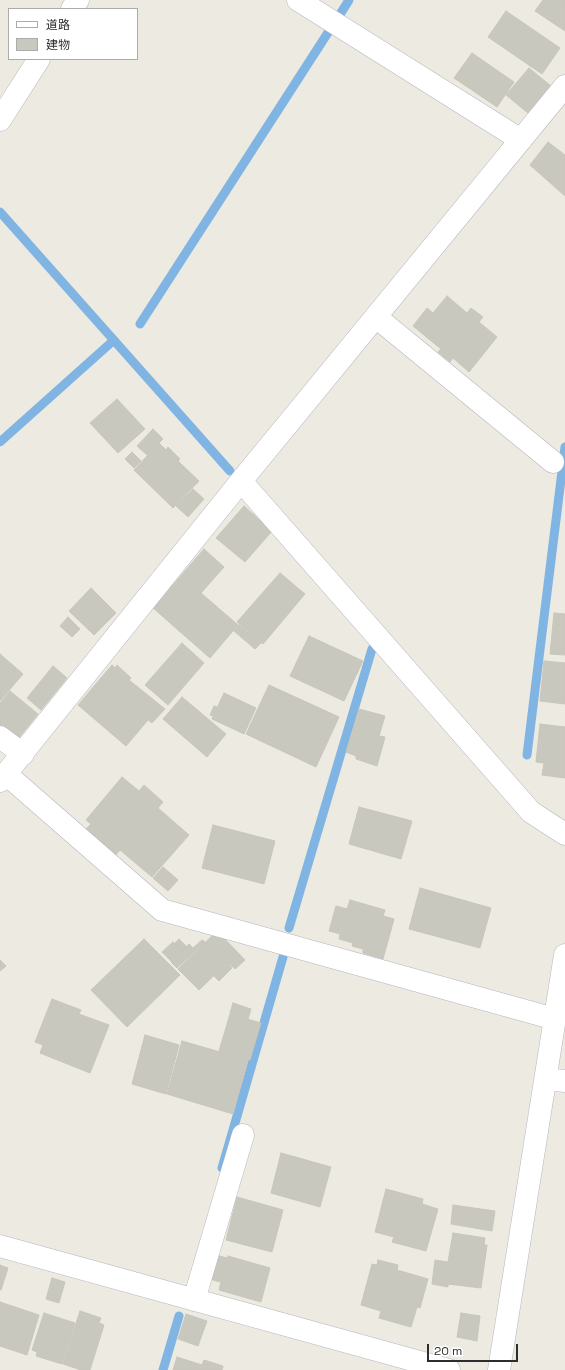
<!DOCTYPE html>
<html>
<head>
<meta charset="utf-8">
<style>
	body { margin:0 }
	#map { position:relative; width:565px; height:1370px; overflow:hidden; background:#edeae1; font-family:"Space Grotesk","Noto Sans JP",sans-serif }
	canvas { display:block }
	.legend { position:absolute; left:8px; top:8px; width:130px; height:52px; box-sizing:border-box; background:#fff; border:1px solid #ababab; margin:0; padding:5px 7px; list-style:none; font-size:12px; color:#2d2d2d }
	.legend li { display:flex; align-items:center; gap:8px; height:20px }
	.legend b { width:20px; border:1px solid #ababab }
	.scale { position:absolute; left:427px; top:1344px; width:91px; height:18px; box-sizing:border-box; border:2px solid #2d2d2d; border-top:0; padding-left:5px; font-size:12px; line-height:14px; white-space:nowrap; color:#2d2d2d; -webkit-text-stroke:3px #fff; paint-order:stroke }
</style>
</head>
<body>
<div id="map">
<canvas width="565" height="1370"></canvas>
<ul class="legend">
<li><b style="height:5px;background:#fff"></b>道路</li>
<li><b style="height:11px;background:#c9c8bf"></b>建物</li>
</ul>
<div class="scale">20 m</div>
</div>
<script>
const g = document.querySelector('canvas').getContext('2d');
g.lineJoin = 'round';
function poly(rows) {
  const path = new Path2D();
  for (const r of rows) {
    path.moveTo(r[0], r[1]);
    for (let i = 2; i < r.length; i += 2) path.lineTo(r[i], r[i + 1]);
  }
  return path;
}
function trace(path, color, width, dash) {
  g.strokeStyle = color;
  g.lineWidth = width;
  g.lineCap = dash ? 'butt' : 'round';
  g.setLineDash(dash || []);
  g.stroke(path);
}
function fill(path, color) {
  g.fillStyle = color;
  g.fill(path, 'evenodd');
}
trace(poly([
	[339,16,349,0],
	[0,212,230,471],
	[140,324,329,31],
	[0,442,114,340],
	[527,755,565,447],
	[289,928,372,649],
	[222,1168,283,957],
	[163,1370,179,1316]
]), '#80b4e3', 9);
const building = poly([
	[543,0,565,0,565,31,535,11,543,0],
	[506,11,560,48,542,74,488,37,506,11],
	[472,53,514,82,497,107,454,78,472,53],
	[529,68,551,86,528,113,506,95,529,68],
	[548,142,565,155,565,196,530,165,548,142],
	[447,296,467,313,471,308,483,317,479,322,497,337,469,372,453,358,450,362,438,352,441,349,413,326,427,308,433,313,447,296],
	[117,399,145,429,118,453,90,423,117,399],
	[153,429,163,439,147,455,137,446,153,429],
	[159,443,166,450,168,447,180,459,178,461,199,481,173,508,134,470,159,443],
	[132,452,141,461,134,468,125,459,132,452],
	[193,489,204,499,188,517,176,506,193,489],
	[244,506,272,531,245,562,216,538,244,506],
	[204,549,224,567,201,593,238,625,210,658,153,608,204,549],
	[280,573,305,594,263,644,237,622,280,573],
	[91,588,116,613,94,635,69,611,91,588],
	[554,613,565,614,565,655,550,654,554,613],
	[68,617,80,629,72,637,60,626,68,617],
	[239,625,261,643,255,649,234,631,239,625],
	[309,636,363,661,344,701,290,676,309,636],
	[182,643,204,663,168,705,145,685,182,643],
	[0,654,23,674,0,701,0,654],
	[544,661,565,663,565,704,540,701,544,661],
	[112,665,115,668,117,665,131,678,129,680,165,709,152,723,148,720,126,746,78,705,112,665],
	[53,666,67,678,41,710,27,698,53,666],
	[269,685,339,717,316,767,246,734,269,685],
	[10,691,38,714,17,740,0,726,0,703,10,691],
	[224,693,256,708,244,734,212,719,224,693],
	[182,697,226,734,207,757,163,719,182,697],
	[214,706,217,707,213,716,210,715,214,706],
	[359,709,385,716,379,736,385,737,377,766,356,759,356,756,346,752,359,709],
	[540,724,565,727,565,778,542,775,544,763,536,762,540,724],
	[122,777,139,791,144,785,163,802,158,808,189,835,152,877,120,850,115,856,85,830,91,824,86,820,122,777],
	[359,807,412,821,401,859,349,844,359,807],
	[213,825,275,841,264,884,202,868,213,825],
	[163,867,178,880,168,891,153,878,163,867],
	[420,888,491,908,480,948,409,929,420,888],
	[350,900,385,910,383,916,394,919,383,959,363,953,363,949,352,946,353,943,339,939,340,934,329,931,336,906,347,909,350,900],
	[217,931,245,960,235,969,228,962,199,990,178,969,217,931],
	[144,939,180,975,127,1027,91,990,144,939],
	[179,939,186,946,182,950,175,943,179,939],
	[202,940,205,942,177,968,171,962,189,944,193,948,202,940],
	[173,942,182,951,171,961,162,952,173,942],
	[0,960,6,966,0,971,0,960],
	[228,963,232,968,219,981,214,976,228,963],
	[52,999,81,1010,79,1014,109,1025,90,1073,40,1053,43,1045,35,1042,52,999],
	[233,1003,251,1009,248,1019,230,1013,233,1003],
	[230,1014,261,1023,250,1060,219,1051,230,1014],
	[145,1035,179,1045,166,1094,132,1084,145,1035],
	[182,1041,248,1060,233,1114,167,1094,182,1041],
	[281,1153,331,1167,320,1207,271,1193,281,1153],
	[386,1189,423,1199,422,1204,438,1209,426,1251,392,1242,394,1237,375,1232,386,1189],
	[237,1197,283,1210,272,1252,226,1240,237,1197],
	[453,1205,495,1211,492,1231,451,1224,453,1205],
	[453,1233,485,1238,484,1245,487,1245,481,1288,448,1284,448,1287,432,1284,435,1260,448,1262,453,1233],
	[216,1255,227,1258,220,1282,210,1279,216,1255],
	[228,1256,270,1268,261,1302,219,1290,228,1256],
	[378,1260,398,1265,397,1270,428,1279,420,1308,417,1307,411,1327,379,1318,381,1311,361,1305,372,1264,377,1265,378,1260],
	[0,1265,8,1268,1,1290,0,1290,0,1265],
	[52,1278,65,1282,59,1303,46,1299,52,1278],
	[0,1302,39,1315,27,1355,0,1346,0,1302],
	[80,1311,101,1318,99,1323,104,1325,90,1370,81,1370,63,1364,80,1311],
	[44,1313,75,1323,62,1364,36,1356,37,1352,32,1350,44,1313],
	[461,1313,480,1316,477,1341,457,1337,461,1313],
	[186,1314,207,1321,198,1346,178,1339,186,1314],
	[177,1357,202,1365,204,1360,223,1366,222,1370,173,1370,177,1357]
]);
fill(building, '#c9c8bf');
trace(building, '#c8c6bb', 1);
const minor = poly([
	[298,0,521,140],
	[72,9,78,0],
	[0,120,39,59],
	[376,317,553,462],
	[241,481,531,812,565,834],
	[0,737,23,754],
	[6,774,162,910,555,1019],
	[0,781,241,481,565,86],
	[546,1079,565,1081],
	[0,1246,449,1370],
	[194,1300,243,1135],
	[499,1370,565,955]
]);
trace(minor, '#b5b5bf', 23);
trace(minor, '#fff', 22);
</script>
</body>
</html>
